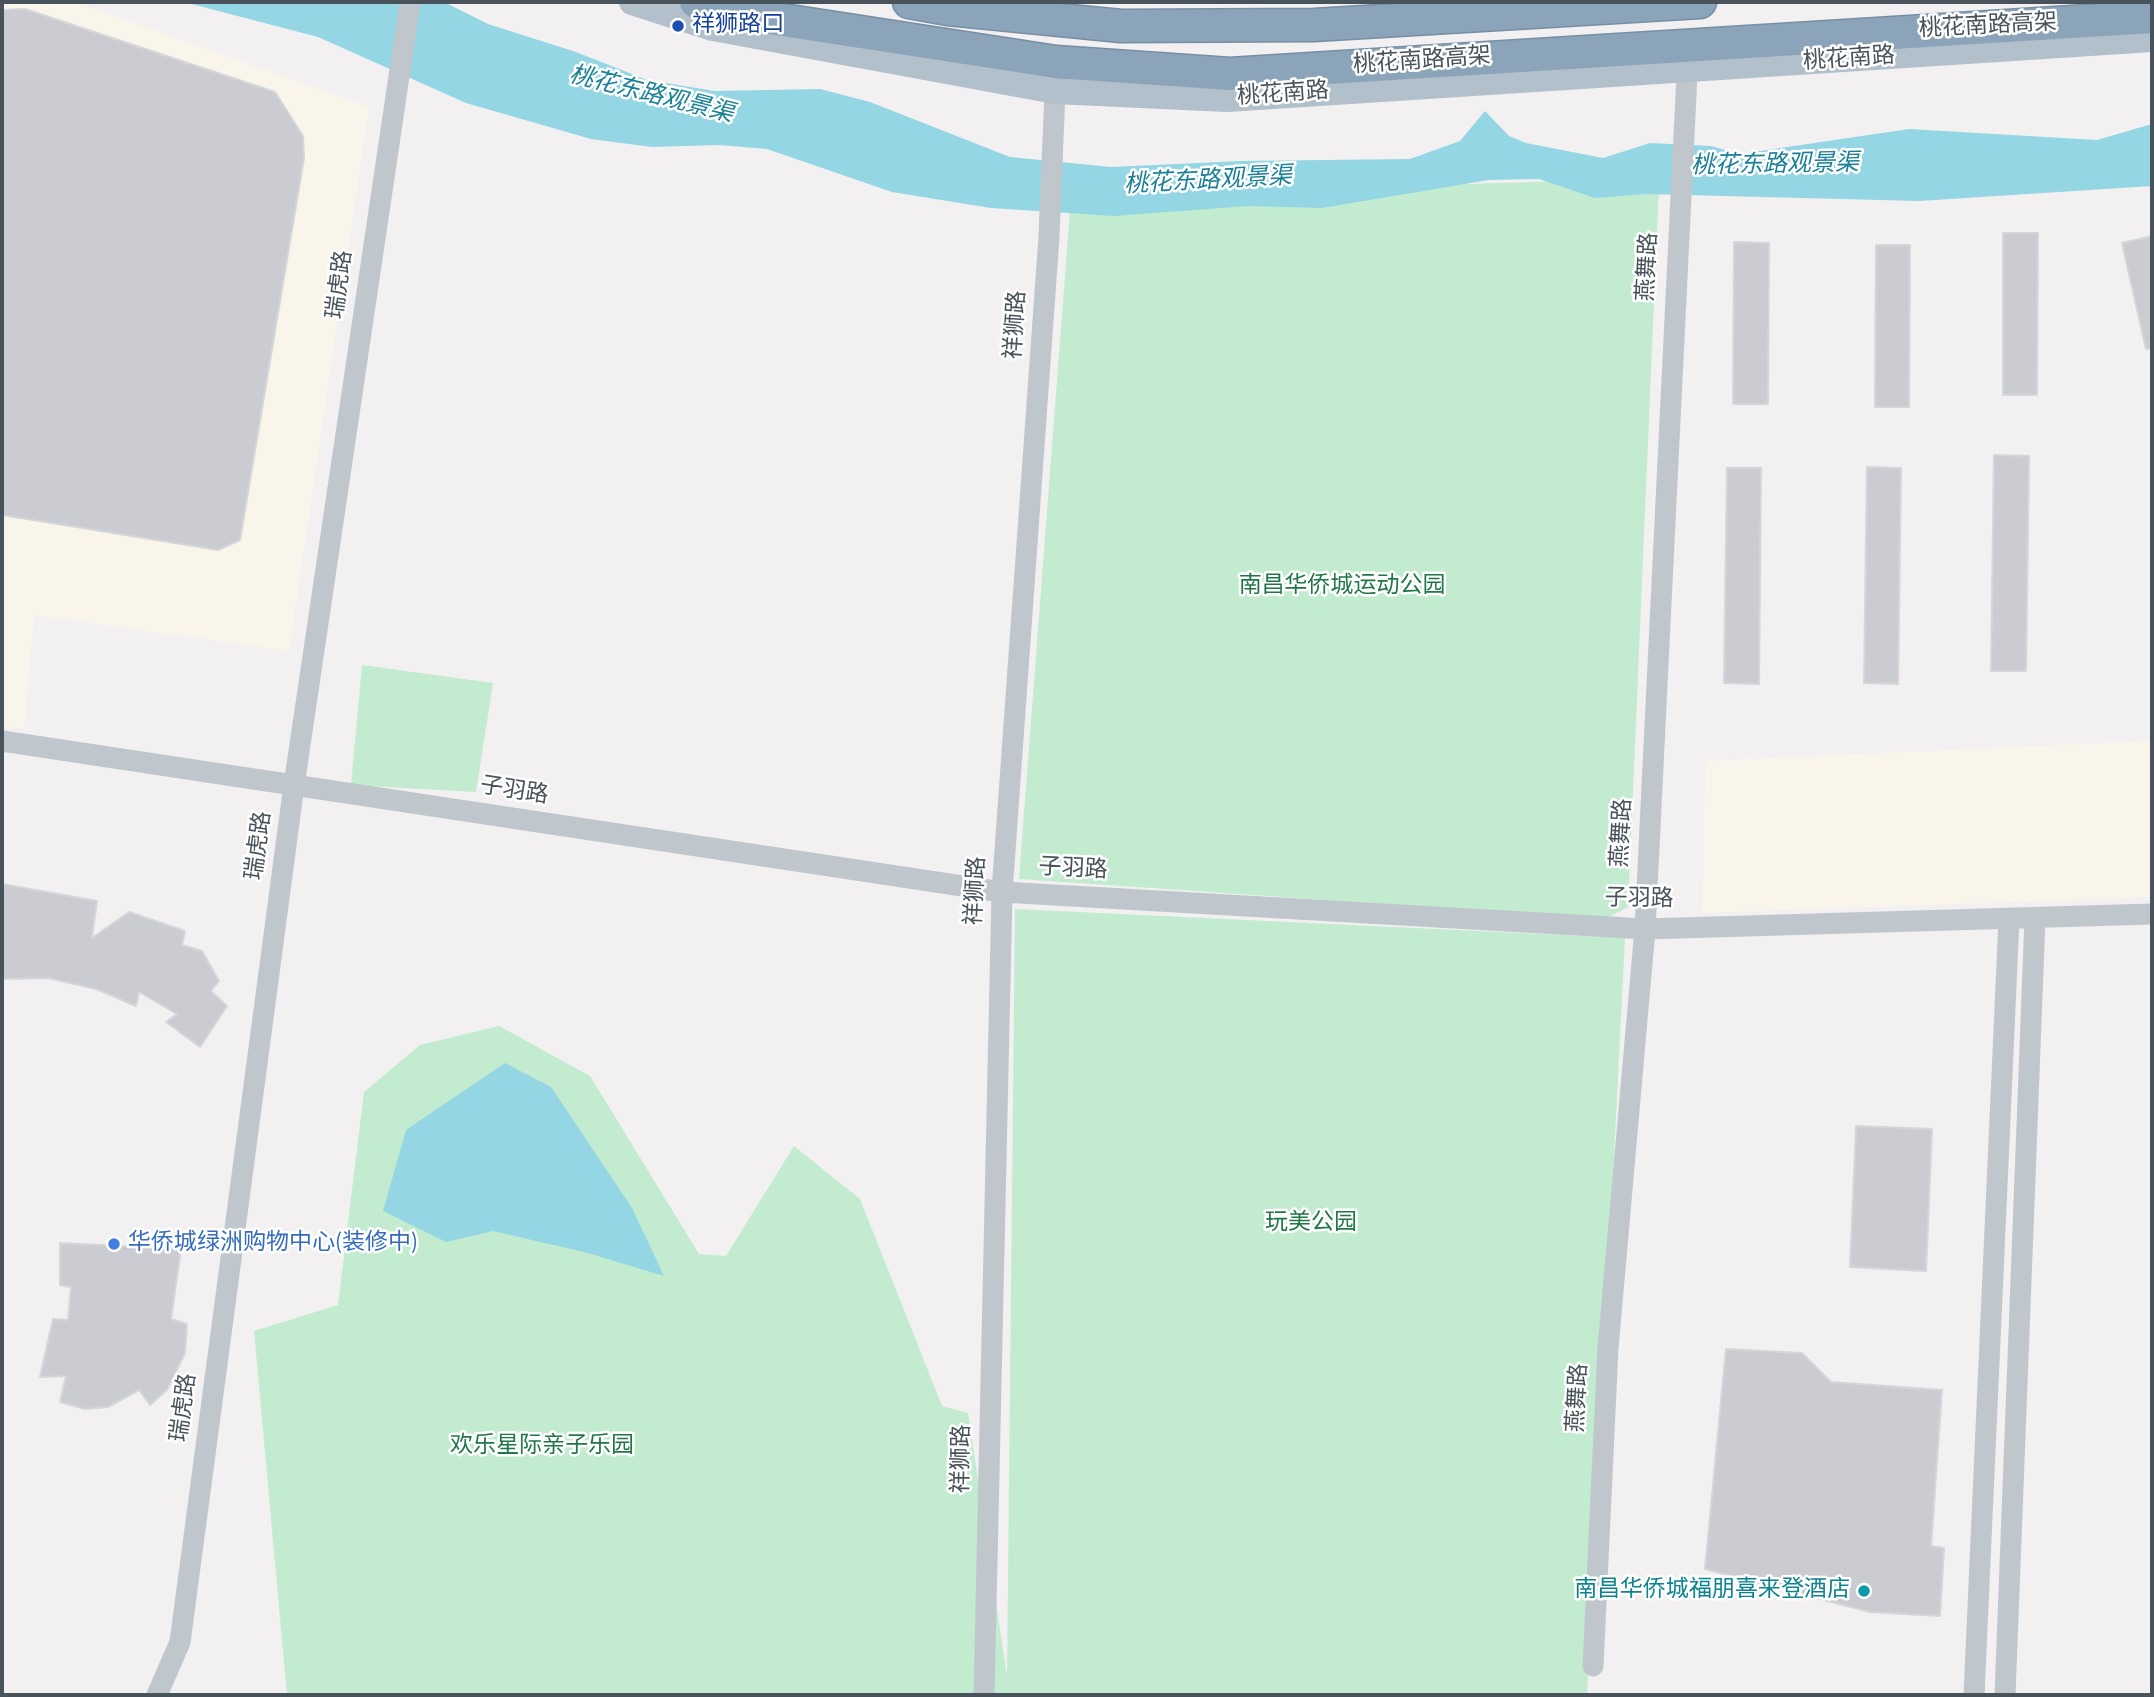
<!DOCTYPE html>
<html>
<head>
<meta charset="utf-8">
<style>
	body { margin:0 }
	#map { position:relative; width:2154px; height:1697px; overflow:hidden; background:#f2f0f0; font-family:"Source Sans 3",sans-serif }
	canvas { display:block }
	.frame { position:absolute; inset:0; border:4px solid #49535b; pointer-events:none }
</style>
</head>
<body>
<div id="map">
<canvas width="2154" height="1697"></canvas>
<div class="frame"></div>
</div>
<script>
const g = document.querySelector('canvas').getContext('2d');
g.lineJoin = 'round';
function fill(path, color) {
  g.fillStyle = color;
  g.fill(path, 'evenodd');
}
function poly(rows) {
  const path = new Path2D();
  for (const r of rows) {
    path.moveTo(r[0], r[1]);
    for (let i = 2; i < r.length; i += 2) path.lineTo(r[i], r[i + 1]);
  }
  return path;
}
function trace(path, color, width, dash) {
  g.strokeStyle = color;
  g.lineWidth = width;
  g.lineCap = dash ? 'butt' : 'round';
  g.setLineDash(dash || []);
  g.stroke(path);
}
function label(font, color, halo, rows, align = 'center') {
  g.font = font + ' "Source Sans 3","Noto Sans SC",sans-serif';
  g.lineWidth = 5;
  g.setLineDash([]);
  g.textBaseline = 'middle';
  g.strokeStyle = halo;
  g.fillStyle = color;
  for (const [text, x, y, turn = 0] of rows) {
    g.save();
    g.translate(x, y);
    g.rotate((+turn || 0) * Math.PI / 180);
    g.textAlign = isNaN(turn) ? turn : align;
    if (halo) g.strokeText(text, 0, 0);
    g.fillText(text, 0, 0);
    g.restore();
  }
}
fill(poly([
	[2,2,75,2,369,107,289,651,34,615,24,729,2,726],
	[2152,741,2152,897,1703,913,1705,761]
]), '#faf5eb');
fill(poly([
	[1592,180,1659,185,1628,907,1605,919,1019,879,1071,197],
	[362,665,493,683,476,792,351,785],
	[1015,909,1625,938,1587,1695,287,1695,254,1331,338,1305,364,1092,420,1045,499,1026,590,1076,699,1254,726,1256,794,1146,860,1199,942,1406,968,1413,1007,1676]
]), '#c2ebd0');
fill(poly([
	[184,2,444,2,488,24,576,52,647,80,715,91,820,89,870,102,1010,157,1111,167,1241,161,1410,159,1460,141,1485,111,1509,136,1526,143,1603,158,1650,143,1711,146,1740,154,1909,129,2097,140,2152,124,2152,186,1919,201,1646,194,1595,198,1539,179,1489,180,1322,208,1248,206,1114,216,991,208,892,192,767,149,719,145,652,147,591,139,466,103,318,37],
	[505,1063,551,1087,632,1208,664,1276,588,1253,493,1231,446,1242,383,1211,406,1130]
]), '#94d6e4');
const building = poly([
	[25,9,275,92,303,136,304,158,240,540,218,550,2,515,2,10,25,9],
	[2003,233,2038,233,2037,395,2003,395,2003,233],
	[2152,236,2152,348,2146,349,2122,243,2152,236],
	[1734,242,1769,243,1768,404,1733,404,1734,242],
	[1876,245,1910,245,1909,407,1875,407,1876,245],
	[1994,455,2029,456,2026,671,1991,671,1994,455],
	[1867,467,1901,468,1898,684,1864,683,1867,467],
	[1727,468,1761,468,1759,684,1724,683,1727,468],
	[2,884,97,901,92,938,129,912,185,931,182,945,202,951,219,981,211,991,227,1006,200,1047,166,1022,177,1014,139,992,136,1006,96,989,48,978,2,979,2,884],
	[1856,1126,1932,1129,1926,1271,1850,1267,1856,1126],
	[60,1243,181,1249,171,1319,187,1324,185,1353,167,1390,150,1405,139,1390,108,1407,85,1409,60,1402,66,1376,40,1377,53,1319,68,1320,71,1287,60,1285,60,1243],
	[1726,1349,1802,1353,1831,1382,1942,1390,1931,1546,1944,1548,1940,1616,1870,1612,1705,1569,1726,1349]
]);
fill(building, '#caccd2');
trace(building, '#d4d6da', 2);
const highway = poly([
	[696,2,724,11,1056,62,1230,74,2152,17],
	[909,2,948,9,1121,26,1314,25,1700,2]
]);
trace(highway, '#778fa5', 35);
trace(poly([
	[2,741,1002,892,1645,929,2152,914],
	[1593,1666,1608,1348,1645,929,1688,54],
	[157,1695,180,1642,294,785,410,2],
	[984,1695,1002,892,1049,237,1055,91],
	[1974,1695,2009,919],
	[2005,1695,2035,918]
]), '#bfc7cd', 21);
trace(poly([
	[632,2,713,28,1055,91,1227,99,2152,39]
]), '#b2c0cb', 26);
trace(highway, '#8ca4b9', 32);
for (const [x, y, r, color] of [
	[678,26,7,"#1a4fb4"],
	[114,1244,7,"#3f7fe0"],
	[1864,1591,7,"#0f9aa8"]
]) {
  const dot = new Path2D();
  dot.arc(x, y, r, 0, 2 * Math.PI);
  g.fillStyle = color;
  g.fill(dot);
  trace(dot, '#fff', 2.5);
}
label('23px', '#164399', '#fff', [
	["祥狮路口",692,26]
], 'left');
label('23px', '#49535b', '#fff', [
	["桃花南路高架",1988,27,-3],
	["桃花南路",1849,60,-4],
	["桃花南路高架",1422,62,-4],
	["桃花南路",1283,95,-4],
	["燕舞路",1649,267,-87],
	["瑞虎路",341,285,-82],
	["祥狮路",1017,325,-86],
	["子羽路",514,792,9],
	["燕舞路",1623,833,-87],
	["瑞虎路",260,846,-82],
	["子羽路",1073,870,3],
	["祥狮路",977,891,-87],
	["子羽路",1639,900,1],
	["燕舞路",1579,1398,-87],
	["瑞虎路",185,1408,-82],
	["祥狮路",963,1459,-89]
]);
label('23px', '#207647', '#fff', [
	["南昌华侨城运动公园",1342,587],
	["玩美公园",1311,1224],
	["欢乐星际亲子乐园",542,1447]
]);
label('23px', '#366cbe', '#fff', [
	["华侨城绿洲购物中心(装修中)",128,1244]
], 'left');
label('23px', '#0d838f', '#fff', [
	["南昌华侨城福朋喜来登酒店",1850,1591]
], 'right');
label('italic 24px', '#1a8196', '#fff', [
	["桃花东路观景渠",651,96,14],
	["桃花东路观景渠",1775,166,-1],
	["桃花东路观景渠",1208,182,-3]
]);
</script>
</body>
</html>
